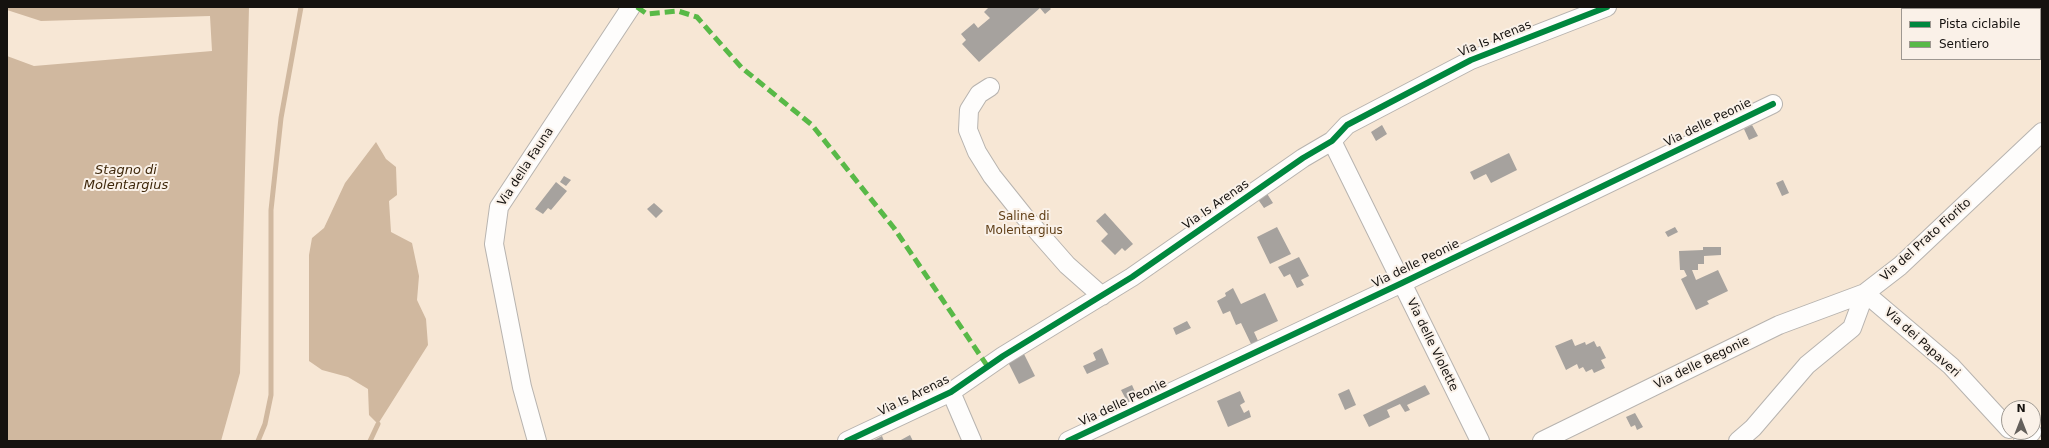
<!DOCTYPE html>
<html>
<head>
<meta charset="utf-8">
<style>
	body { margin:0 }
	#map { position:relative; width:2049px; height:448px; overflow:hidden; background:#f6f1ec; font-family:"DejaVu Sans",sans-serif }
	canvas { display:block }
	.frame { position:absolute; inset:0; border:8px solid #15120f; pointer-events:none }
	.legend { position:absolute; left:1901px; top:8px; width:140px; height:52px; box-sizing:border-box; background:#faf1e8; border:1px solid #9e9891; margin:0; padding:5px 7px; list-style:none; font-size:12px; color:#15120f }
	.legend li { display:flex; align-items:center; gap:8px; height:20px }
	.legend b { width:20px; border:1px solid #9e9891 }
	.north { position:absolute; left:2001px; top:400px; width:40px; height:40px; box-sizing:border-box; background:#faf1e8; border:1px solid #9e9891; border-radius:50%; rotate:0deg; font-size:11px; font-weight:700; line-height:16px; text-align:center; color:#15120f }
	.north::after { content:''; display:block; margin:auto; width:14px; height:18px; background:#64605c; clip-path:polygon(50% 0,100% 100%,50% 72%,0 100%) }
</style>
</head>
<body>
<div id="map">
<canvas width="2049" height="448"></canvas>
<div class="frame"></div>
<ul class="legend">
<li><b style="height:5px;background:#00873e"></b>Pista ciclabile</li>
<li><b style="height:5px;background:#58b947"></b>Sentiero</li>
</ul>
<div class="north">N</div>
</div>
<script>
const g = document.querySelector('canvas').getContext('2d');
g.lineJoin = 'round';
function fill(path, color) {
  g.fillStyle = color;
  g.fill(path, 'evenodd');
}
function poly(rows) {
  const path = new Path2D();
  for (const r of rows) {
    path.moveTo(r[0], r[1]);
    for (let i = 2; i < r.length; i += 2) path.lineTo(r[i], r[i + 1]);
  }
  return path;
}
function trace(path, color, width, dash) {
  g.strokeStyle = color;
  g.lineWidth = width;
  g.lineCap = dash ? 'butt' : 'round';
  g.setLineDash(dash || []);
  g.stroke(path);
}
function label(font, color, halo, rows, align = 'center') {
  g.font = font + ' "DejaVu Sans",sans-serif';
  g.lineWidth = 4;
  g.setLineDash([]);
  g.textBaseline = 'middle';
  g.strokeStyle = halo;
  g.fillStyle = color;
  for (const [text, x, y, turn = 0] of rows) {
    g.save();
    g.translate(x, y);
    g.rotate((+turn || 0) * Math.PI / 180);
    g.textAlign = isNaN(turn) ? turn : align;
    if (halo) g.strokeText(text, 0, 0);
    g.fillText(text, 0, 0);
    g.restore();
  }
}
fill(poly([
	[7,7,2042,7,2042,441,7,441],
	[1902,9,2040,9,2040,59,1902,59],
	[2009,408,2033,408,2033,432,2009,432]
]), '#f7e7d5');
fill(poly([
	[7,7,249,7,240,373,221,441,7,441,7,56,34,66,212,51,210,16,41,21,7,10],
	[376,142,386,159,396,167,397,195,389,201,391,232,412,243,419,276,417,300,426,319,428,345,378,424,369,415,368,389,348,377,322,370,309,361,309,255,312,238,324,228,345,183]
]), '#d0b89f');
trace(poly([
	[258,441,265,424,271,395,271,210,281,118,301,7],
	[370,441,378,424]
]), '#d0b89f', 5);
fill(poly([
	[989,7,1049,7,1051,9,1045,14,1040,8,979,62,962,44,966,40,961,34,974,23,978,28,990,18,984,12],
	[1382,125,1387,134,1376,141,1371,132],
	[1752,125,1758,136,1749,140,1744,129],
	[1509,153,1517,170,1491,183,1486,174,1474,180,1470,172],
	[564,176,571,180,566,186,560,182],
	[1783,180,1789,193,1782,196,1776,183],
	[556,182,567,191,551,210,548,208,543,214,535,209],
	[1266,192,1273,203,1264,208,1257,198],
	[654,203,663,211,656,218,647,209],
	[1105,213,1133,244,1125,251,1122,248,1115,255,1101,241,1108,234,1096,221],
	[1277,227,1291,254,1270,264,1257,237],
	[1675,227,1678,232,1668,237,1665,232],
	[1703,247,1721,247,1721,255,1704,256,1704,264,1698,264,1698,270,1692,270,1696,280,1718,270,1728,291,1707,301,1709,304,1696,310,1681,279,1687,276,1684,270,1680,270,1679,251,1703,250],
	[1299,257,1309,276,1301,280,1304,285,1297,288,1290,274,1284,277,1278,267],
	[1233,288,1241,304,1265,293,1278,321,1254,332,1259,343,1252,346,1241,323,1236,325,1230,311,1223,314,1217,301,1226,296,1225,293],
	[1187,321,1191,328,1176,335,1173,328],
	[1572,339,1575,346,1585,342,1586,345,1594,341,1597,347,1600,346,1606,358,1601,360,1605,368,1594,373,1592,369,1586,372,1583,367,1579,369,1577,364,1566,370,1555,346],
	[1102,348,1109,364,1087,374,1083,366,1096,360,1093,353],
	[1023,352,1035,376,1019,384,1008,362],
	[1132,385,1139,401,1129,405,1121,390],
	[1425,385,1430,394,1407,405,1410,410,1405,412,1400,404,1387,410,1390,417,1369,427,1363,415],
	[1349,389,1356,405,1345,410,1338,394],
	[1240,391,1245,402,1240,405,1244,413,1249,410,1251,417,1228,427,1217,401],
	[1635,413,1643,427,1637,430,1635,425,1631,427,1626,417],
	[910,435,913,441,899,441],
	[882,436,884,441,872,441]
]), '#a6a29e');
const minor = poly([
	[990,87,979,94,969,110,968,130,977,152,992,176,1024,216,1067,265,1102,296],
	[1332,141,1480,441],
	[951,392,972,441],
	[537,441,522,387,494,244,499,207,631,7],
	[847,441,951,392,1003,356,1132,277,1303,158,1332,141,1347,125,1471,60,1607,7],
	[1068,441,1402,283,1773,104],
	[1542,441,1779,325,1865,293,1951,366,2009,429],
	[1738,441,1753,428,1807,365,1852,328,1865,293,1900,266,2042,132],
	[2023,441,2032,432]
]);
trace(minor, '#b7b3af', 20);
trace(minor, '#fefdfc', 18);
trace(poly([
	[637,7,647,14,678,11,697,17,742,68,812,125,894,228,988,367]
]), '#58b947', 5, [10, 5]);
trace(poly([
	[847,441,951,392,1003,356,1132,277,1303,158,1332,141,1347,125,1471,60,1607,7],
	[1068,441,1402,283,1773,104]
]), '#00873e', 6);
label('12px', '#15120f', '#faf1e8', [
	["Via Is Arenas",1495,39,-22],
	["Via delle Peonie",1708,123,-26],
	["Via della Fauna",526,167,-57],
	["Via Is Arenas",1216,205,-35],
	["Via del Prato Fiorito",1926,240,-42],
	["Via delle Peonie",1416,264,-26],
	["Via dei Papaveri",1922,343,42],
	["Via delle Violette",1432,345,64],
	["Via delle Begonie",1702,363,-26],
	["Via Is Arenas",914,396,-26],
	["Via delle Peonie",1123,403,-25]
]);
label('12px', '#603f17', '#faf1e8', [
	["Saline di",1024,217],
	["Molentargius",1024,231]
]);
label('italic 13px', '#3f280b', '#faf1e8', [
	["Stagno di",126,171],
	["Molentargius",126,186]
]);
</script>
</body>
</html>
